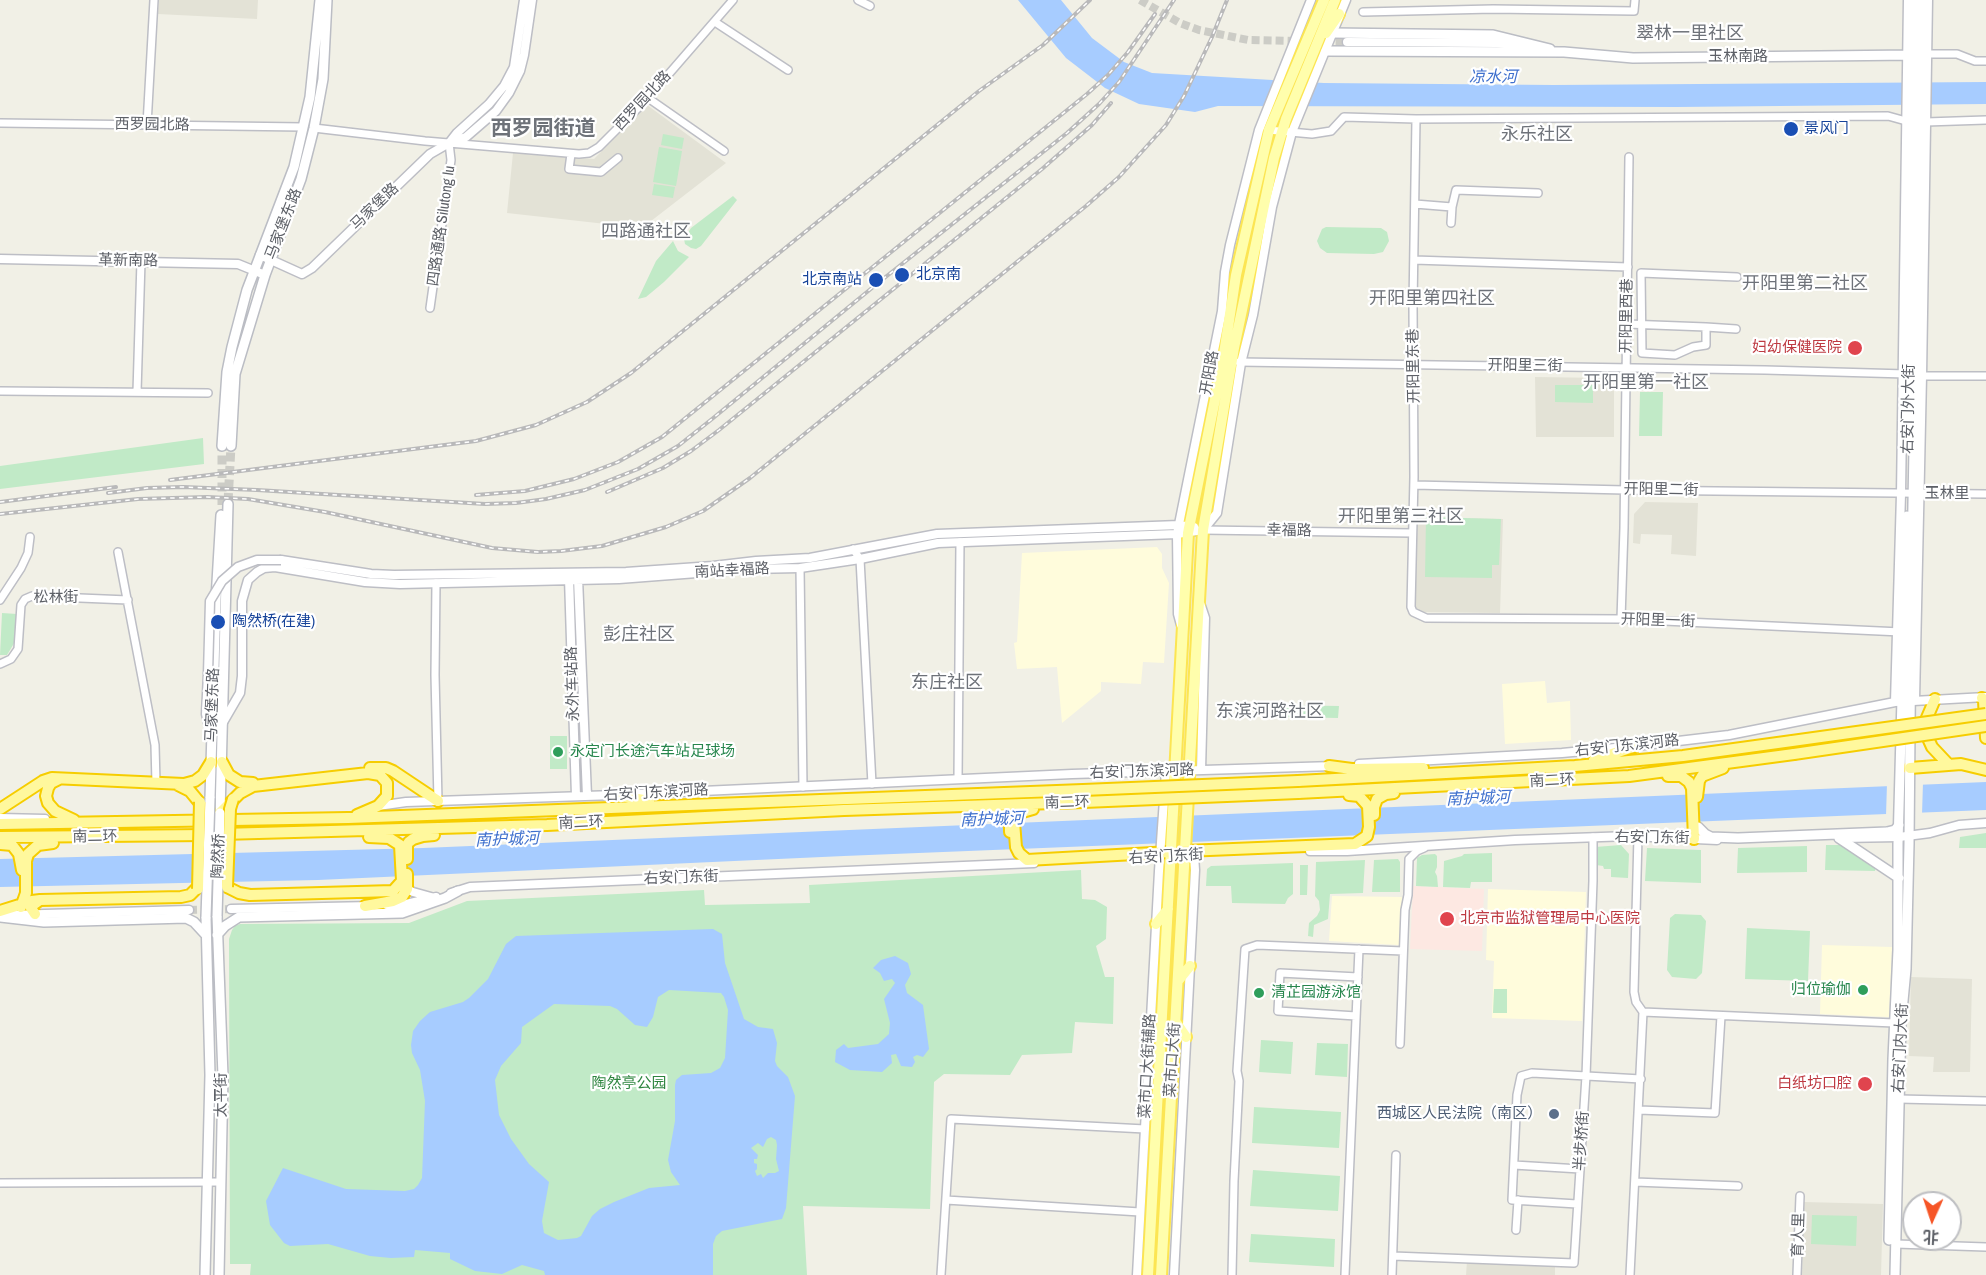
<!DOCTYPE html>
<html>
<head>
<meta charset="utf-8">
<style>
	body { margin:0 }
	#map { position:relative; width:1986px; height:1275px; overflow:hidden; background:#f1f0e6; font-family:"Archivo Narrow","Noto Sans SC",sans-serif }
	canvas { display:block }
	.north { position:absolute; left:1902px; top:1191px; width:60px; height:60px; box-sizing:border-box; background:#fff; border:2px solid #bebfc2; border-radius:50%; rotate:183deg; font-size:16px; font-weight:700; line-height:24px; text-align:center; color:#5d6067 }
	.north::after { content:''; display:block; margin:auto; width:21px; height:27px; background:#f65526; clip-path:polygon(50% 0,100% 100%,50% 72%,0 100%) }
</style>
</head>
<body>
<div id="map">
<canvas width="1986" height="1275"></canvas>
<div class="north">北</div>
</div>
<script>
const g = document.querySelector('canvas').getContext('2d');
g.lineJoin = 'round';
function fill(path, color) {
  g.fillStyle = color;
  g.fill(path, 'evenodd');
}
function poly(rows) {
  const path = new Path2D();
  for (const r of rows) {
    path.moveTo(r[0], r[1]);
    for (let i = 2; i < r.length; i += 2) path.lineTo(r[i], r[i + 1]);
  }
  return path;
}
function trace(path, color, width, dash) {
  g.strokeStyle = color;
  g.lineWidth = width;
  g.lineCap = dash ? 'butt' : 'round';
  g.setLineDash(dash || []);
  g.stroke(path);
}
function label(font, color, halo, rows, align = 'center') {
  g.font = font + ' "Archivo Narrow","Noto Sans SC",sans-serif';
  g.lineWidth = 4.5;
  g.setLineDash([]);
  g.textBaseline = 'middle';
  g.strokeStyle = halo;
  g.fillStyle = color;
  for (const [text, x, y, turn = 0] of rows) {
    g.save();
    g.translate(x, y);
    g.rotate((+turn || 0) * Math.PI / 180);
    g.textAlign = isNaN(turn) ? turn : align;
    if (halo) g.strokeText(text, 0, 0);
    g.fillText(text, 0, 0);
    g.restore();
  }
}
fill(poly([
	[1157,547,1162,554,1162,568,1169,583,1164,663,1143,662,1141,684,1101,682,1101,691,1062,723,1057,667,1017,669,1014,643,1017,642,1022,553],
	[1545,681,1547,703,1570,701,1571,740,1505,744,1502,684],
	[1488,889,1586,892,1582,1021,1492,1018,1494,961,1486,960],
	[1332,896,1402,897,1399,945,1329,941],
	[1822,945,1892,947,1889,1017,1820,1014]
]), '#fffcdc');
fill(poly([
	[159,0,258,0,257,19,158,14],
	[647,105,726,163,642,228,507,213,513,153,594,159],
	[1535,377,1605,378,1614,384,1614,437,1536,437],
	[1645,502,1698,503,1696,556,1671,554,1672,535,1641,534,1640,544,1633,543,1634,514],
	[1416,517,1503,519,1500,613,1423,612,1415,608],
	[1911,977,1972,979,1970,1072,1933,1072,1934,1057,1909,1056],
	[1804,1202,1883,1204,1881,1275,1802,1275],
	[1467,1261,1555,1264,1555,1275,1466,1275]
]), '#e3e2d6');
fill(poly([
	[1413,886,1484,889,1482,951,1410,949]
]), '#fde8e2');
fill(poly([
	[663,134,684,138,682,149,661,145],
	[659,147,682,151,676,186,653,182],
	[654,184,675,187,673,198,652,195],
	[733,196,737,200,701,246,696,249,691,248,685,244,684,239,691,228],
	[1326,227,1381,228,1387,232,1389,241,1383,252,1374,254,1327,253,1320,248,1317,241,1322,229],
	[673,241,678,251,689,257,664,282,646,297,638,299,656,261],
	[1555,385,1593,385,1593,403,1555,402],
	[1640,392,1663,392,1662,436,1639,436],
	[203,438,204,464,0,489,0,466],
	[1426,517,1501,519,1499,565,1492,565,1492,578,1425,577],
	[2,613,17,614,16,640,7,655,0,655],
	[1281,705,1339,706,1338,718,1281,717],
	[550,736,567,736,567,769,550,769],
	[1986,833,1986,848,1959,848,1960,837],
	[1621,845,1629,854,1628,878,1611,877,1611,869,1604,869,1603,866,1596,865,1595,847],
	[1826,845,1849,845,1876,863,1875,871,1825,870],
	[1807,846,1807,872,1737,873,1738,848],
	[1647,848,1701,850,1701,883,1645,881],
	[1492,853,1492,882,1471,882,1470,888,1443,887,1444,861,1462,856,1464,854],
	[1435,854,1437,856,1437,867,1435,872,1437,876,1438,887,1416,886,1417,858,1422,855],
	[1398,859,1400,862,1400,892,1372,892,1374,860],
	[1365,860,1363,893,1330,894,1328,919,1314,925,1313,937,1308,936,1309,923,1317,916,1320,910,1319,901,1315,896,1316,862],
	[1293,863,1293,894,1288,898,1285,904,1232,903,1231,886,1206,886,1207,869,1211,866],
	[1300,865,1308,865,1307,895,1300,895],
	[1081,870,1082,899,1095,900,1107,907,1106,939,1096,946,1105,977,1114,977,1113,1024,1075,1022,1072,1053,1022,1055,1010,1075,944,1074,934,1082,930,1209,803,1206,807,1275,250,1275,251,1264,230,1264,229,939,232,930,235,926,240,924,409,923,467,901,704,890,705,905,810,903,809,885],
	[1675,914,1701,915,1706,921,1702,973,1696,979,1672,977,1667,970,1670,918],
	[1747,928,1810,931,1808,981,1745,979],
	[1494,989,1507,989,1507,1013,1493,1013],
	[1261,1040,1293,1042,1291,1074,1259,1072],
	[1317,1043,1348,1044,1347,1077,1315,1075],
	[1254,1107,1341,1112,1339,1148,1252,1143],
	[1253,1170,1340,1176,1338,1211,1250,1206],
	[1812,1215,1857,1216,1856,1246,1811,1244],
	[1251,1234,1335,1239,1334,1267,1249,1262]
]), '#c1eac7');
fill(poly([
	[1018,0,1061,0,1092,38,1124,62,1152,73,1324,83,1554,85,1986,82,1986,104,1677,107,1218,106,1195,112,1139,104,1105,88,1066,58],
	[1986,782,1986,810,844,856,318,880,0,887,0,859,423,848],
	[713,929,722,934,725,963,744,1019,758,1027,773,1029,777,1043,775,1061,777,1066,788,1077,795,1096,786,1208,782,1219,722,1231,716,1236,713,1244,713,1275,545,1275,544,1271,522,1265,502,1274,475,1271,450,1259,450,1253,415,1250,414,1257,391,1258,370,1256,328,1244,290,1246,284,1243,270,1225,266,1201,283,1168,346,1189,405,1191,414,1189,418,1185,422,1178,425,1101,420,1070,412,1053,411,1045,413,1031,420,1021,430,1012,463,1002,469,998,488,979,506,944,516,936],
	[669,990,721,993,724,997,728,1010,725,1058,720,1068,711,1073,682,1075,676,1080,675,1085,675,1121,668,1160,671,1172,680,1185,649,1188,614,1202,600,1209,592,1216,581,1236,577,1238,558,1240,544,1233,542,1221,549,1182,529,1164,511,1139,499,1115,495,1080,501,1066,521,1043,522,1027,554,1004,610,1006,617,1009,635,1025,647,1027,653,1017,658,997],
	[771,1137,776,1140,777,1145,776,1159,779,1171,775,1173,768,1173,763,1178,761,1174,757,1176,755,1171,757,1169,757,1164,754,1163,754,1159,757,1159,758,1155,751,1148,758,1143,763,1147,767,1139],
	[895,956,908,963,911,974,905,985,907,993,923,1005,929,1049,923,1057,917,1055,913,1057,915,1062,912,1067,901,1066,896,1054,891,1055,892,1063,882,1072,850,1070,835,1062,836,1050,844,1044,848,1048,878,1044,889,1034,890,1023,884,999,895,983,892,979,884,981,880,973,873,968,881,960]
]), '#a7ccff');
fill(poly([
	[1923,782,1922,815,1886,816,1887,783]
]), '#f1f0e6');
trace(poly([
	[1140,0,1180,23,1199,30,1248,40,1347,42],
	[189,910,231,909]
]), '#ccccc6', 8, [8, 4]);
trace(poly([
	[228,502,231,446],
	[222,505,222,446]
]), '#ccccc6', 9, [9, 4.5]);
const minor = poly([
	[858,0,870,6],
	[1363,12,1493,9,1634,11,1635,0],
	[715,22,788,70],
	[1924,54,1957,54,1975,61,1986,61],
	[648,98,724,151],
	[1416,119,1413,305,1414,477,1411,607,1413,612,1426,618,1621,619,1901,632],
	[1926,122,1986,120],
	[0,123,303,127],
	[147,125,154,0],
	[314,128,425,141,579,154,589,153,599,147,648,98,733,0],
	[1268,130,1312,134,1331,131,1344,117,1416,119,1888,116,1906,121],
	[571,154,569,169,601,172,618,158],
	[1415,204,1452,207],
	[1451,223,1452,207,1456,190,1538,193],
	[1414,260,1628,267],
	[430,308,451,160,449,143],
	[1627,324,1706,327],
	[1736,329,1706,327,1706,345,1693,347,1675,355,1642,353,1641,273,1737,277],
	[1239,362,1765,370,1906,374],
	[1920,376,1986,376],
	[0,391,208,393],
	[137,392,141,261],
	[1414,485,1625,490,1986,494],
	[1203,530,1412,533],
	[853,549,860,559,872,784],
	[118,552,155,745,156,783],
	[800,568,803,787],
	[436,583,435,675,438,801],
	[0,600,21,568,28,553,30,537],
	[1621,619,1624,528,1629,157],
	[0,664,11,659,18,649,21,605,25,599,32,596,128,600],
	[958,779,960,542],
	[1643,1012,1894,1023],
	[1356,1016,1278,1011,1280,973,1358,977],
	[1400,1044,1405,910,1408,895,1409,859,1417,851,1424,848],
	[1899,1099,1986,1101],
	[1639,1110,1715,1113,1721,1016],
	[1514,1165,1580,1169],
	[1635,1182,1738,1186],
	[0,1183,221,1182],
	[946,1200,1140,1212],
	[1577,1204,1512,1200,1517,1095,1521,1076,1532,1073,1641,1079],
	[1516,1230,1518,1200],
	[1896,1244,1986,1247],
	[1393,1256,1574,1263,1586,1076,1593,881,1593,837],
	[941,1275,951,1119,1145,1129],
	[1232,1275,1234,1181,1239,1081,1237,1071,1245,949,1257,945,1403,951],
	[1345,1275,1359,949],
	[1392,1275,1396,1155],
	[1630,1275,1643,1012,1636,1002,1634,992,1638,836],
	[1797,1275,1800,1196]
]);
const tertiary = poly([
	[1347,42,1497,43,1528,47],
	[450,142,457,133,489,104,504,86,514,67,524,0],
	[260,255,302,274,312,268,430,154,449,143,466,137,496,111,509,93,520,71,524,55,532,0],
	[0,259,238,264,265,275],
	[1204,529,1217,513,1241,363,1253,315,1272,207,1292,132,1346,0],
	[281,560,371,574,394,575,626,572,713,566,756,561,810,558,937,534,1179,525,1194,527],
	[569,578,576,796],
	[578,578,587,796],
	[1200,603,1205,618,1201,770],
	[1181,625,1178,614,1177,534,1222,311,1225,272,1230,245,1259,130,1311,0],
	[208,674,206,714,210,731],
	[1915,700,1922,376,1928,0],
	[1895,702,1901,494,1908,0],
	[222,724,240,693,242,676,242,601,248,580,257,572,264,568,275,567,365,582,400,584,619,579,749,569,800,568,860,559,938,543,1177,534,1203,530],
	[1359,764,1562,753,1636,746,1729,735,1895,702,1986,697],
	[378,806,406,802,615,795,1072,774,1334,766],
	[0,818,45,819],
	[1841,838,1899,837,1930,833,1959,825,1986,823],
	[1310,851,1347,851,1515,840,1630,836,1717,840],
	[403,884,407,889,413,892,431,897],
	[451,893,470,887,1034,863],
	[387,905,402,905,436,897],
	[231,909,371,906],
	[9,915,189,910],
	[1137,1275,1159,871,1166,771],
	[1174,1275,1195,870,1194,855]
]);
const secondary = poly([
	[1332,33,1493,35,1550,49],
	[1326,51,1564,52,1633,58,1913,55],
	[222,446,227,372,232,347,247,290,294,167,310,97,320,0],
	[231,446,235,374,265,275,301,179,314,128,323,79,327,0],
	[1908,448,1915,0],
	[210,798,216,599,221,515],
	[220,813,228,504],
	[1698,827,1705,834,1711,837,1738,838,1887,832,1895,830,1899,825],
	[1839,838,1899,878],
	[217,916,223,1076,219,1275],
	[0,917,44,922,186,918,194,922,206,935],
	[217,935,225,926,239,917,402,913,445,898,458,891],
	[1889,1240,1893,1059,1898,950,1898,844,1907,516],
	[205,1275,210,1075,206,917],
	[1895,1275,1901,1022,1906,969,1909,844,1911,615,1922,0]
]);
const primary = poly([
	[1326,33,1339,14],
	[1156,924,1168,909],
	[1178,981,1190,966],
	[1175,1021,1186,1037],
	[1148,1275,1188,533,1223,360,1236,275,1269,130,1324,0],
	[1161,1275,1203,530,1234,348,1274,158,1286,119,1335,0]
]);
const trunk = poly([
	[1982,698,1984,701,1986,738],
	[1935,699,1926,720,1927,736,1932,747,1948,764],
	[1594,760,1636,746],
	[222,762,229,775,240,782,253,783],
	[1329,766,1352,769,1423,768],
	[370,768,386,768,393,771,438,801],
	[1910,768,1961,764,1986,770],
	[1668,776,1681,776,1689,782,1692,788,1694,839],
	[59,779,51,783,48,788,46,796,48,803,55,811,74,820],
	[1298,781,1575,766,1683,756,1792,741],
	[178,785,190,791,204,808],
	[1298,793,1629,776,1794,754],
	[615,795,649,801],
	[1697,797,1699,781,1702,776,1723,768],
	[0,809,43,781,52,778,184,784,195,781,203,775,211,762],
	[1033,809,1019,813,1014,822,1016,847,1019,853,1027,860,1171,852],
	[988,811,1000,812,1004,816,1010,826,1010,832],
	[220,813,240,793,253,786,368,773,380,775,387,783,387,796,378,806,357,815],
	[1374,815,1374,807,1377,799,1386,794,1394,793],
	[0,824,348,818,1083,790],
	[222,834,547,825,844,810,1084,802],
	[0,837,207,835],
	[0,844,12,845,19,854,22,870],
	[1185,851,1355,844,1367,836,1369,827,1368,806,1359,796,1349,795],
	[407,859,407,845,409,842,413,839,423,836,434,835],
	[223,882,227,887,239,893,250,895,393,891,402,881,400,845,389,838,369,837],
	[365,906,393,901,402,897,407,889,407,874],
	[21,907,26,893,26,861,28,854,38,845,53,843],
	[0,911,32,901,40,900,181,897,190,895,202,883],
	[35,914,31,908,33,905,40,900]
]);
trace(minor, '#bdbec5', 10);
trace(tertiary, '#bdbec5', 11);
trace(secondary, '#bbbdc4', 12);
trace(primary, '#fce553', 14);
trace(trunk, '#f6cd00', 14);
trace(minor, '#fff', 7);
trace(tertiary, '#fff', 8);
trace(secondary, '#fff', 9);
trace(primary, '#fffeac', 10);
trace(trunk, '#fff89d', 10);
const rail = poly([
	[170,480,476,441,536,425,587,402,631,373,979,91,1043,45,1090,0],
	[607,492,663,468,691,451,719,430,1042,169,1092,125,1111,103],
	[108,493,147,488,183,487,257,490,485,504,516,503,546,499,585,490,638,469,678,446,712,419,878,283,1067,133,1099,104,1119,82,1174,0],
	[476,495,525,491,574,479,618,462,662,437,1087,94,1108,75,1128,52,1155,14],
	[0,502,116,487],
	[0,514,138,499,207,497,248,499,325,512,492,548,538,552,561,551,602,546,666,527,703,511,750,478,1086,206,1119,177,1166,125,1184,96,1212,37,1227,0]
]);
trace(rail, '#b9b9ba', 4);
trace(rail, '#fff', 1.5, [4.5]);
const tertiaryBridge = poly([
	[208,674,210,601,222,581,238,567,257,560,281,560]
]);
const secondaryBridge = poly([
	[217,916,220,813],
	[206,917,210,798]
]);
const trunkBridge = poly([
	[1792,741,1986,714],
	[1794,754,1986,726],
	[1083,790,1298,781],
	[1084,802,1298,793],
	[227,887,230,809,233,799],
	[198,889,200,802]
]);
trace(tertiaryBridge, '#bdbec5', 11, []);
trace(secondaryBridge, '#bbbdc4', 12, []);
trace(trunkBridge, '#f6cd00', 14, []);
trace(tertiaryBridge, '#fff', 8);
trace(secondaryBridge, '#fff', 9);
trace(trunkBridge, '#fff89d', 10);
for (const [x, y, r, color] of [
	[1791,129,8,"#1a4fb4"],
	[902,275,8,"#1a4fb4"],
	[876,280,8,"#1a4fb4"],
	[1855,348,8,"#e0444e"],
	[218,622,8,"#1a4fb4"],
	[558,752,6,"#2e9e5b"],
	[1447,919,8,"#e0444e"],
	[1863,990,6,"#2e9e5b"],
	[1259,993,6,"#2e9e5b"],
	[1865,1084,8,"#e0444e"],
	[1554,1114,6,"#5c6f8a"]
]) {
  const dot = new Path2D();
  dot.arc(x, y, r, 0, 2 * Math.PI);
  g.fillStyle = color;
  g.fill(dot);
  trace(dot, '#fff', 2);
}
label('15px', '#5d6067', '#fff', [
	["玉林南路",1738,57],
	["西罗园北路",643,101,-47],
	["西罗园北路",152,125,1],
	["马家堡路",375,207,-44],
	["马家堡东路",284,224,-69],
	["四路通路 Silutong lu",442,226,-82],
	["革新南路",128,261,1],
	["开阳里西巷",1627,316,-89],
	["开阳里东巷",1414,366,-91],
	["开阳里三街",1525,366,1],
	["开阳路",1210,373,-80],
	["右安门外大街",1909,409,-89],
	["开阳里二街",1661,490,1],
	["玉林里",1947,494],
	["幸福路",1289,531,1],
	["南站幸福路",732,571,-3],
	["松林街",56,598],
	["开阳里一街",1658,621,2],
	["永外车站路",573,684,-92],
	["马家堡东路",213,705,-88],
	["右安门东滨河路",1627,746,-6],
	["右安门东滨河路",1142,772,-2],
	["南二环",1552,781,-3],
	["右安门东滨河路",656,793,-3],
	["南二环",1067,803,-2],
	["南二环",581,823,-3],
	["南二环",95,837,-1],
	["右安门东街",1652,838,1],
	["陶然桥",219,856,-88],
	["右安门东街",1166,857,-3],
	["右安门东街",681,878,-2],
	["右安门内大街",1901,1048,-87],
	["菜市口大街",1173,1060,-86],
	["菜市口大街辅路",1148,1066,-87],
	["太平街",222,1095,-90],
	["半步桥街",1582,1141,-86],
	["育人里",1799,1235,-88]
]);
label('15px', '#164399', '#fff', [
	["景风门",1804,129],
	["北京南",916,275],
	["北京南站",862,280,"right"],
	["陶然桥(在建)",232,622]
], 'left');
label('15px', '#be3a42', '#fff', [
	["妇幼保健医院",1842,348],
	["北京市监狱管理局中心医院",1460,919,"left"],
	["白纸坊口腔",1852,1084]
], 'right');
label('15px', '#27864d', '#fff', [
	["永定门长途汽车站足球场",570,752],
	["归位瑜伽",1851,990,"right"],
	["清芷园游泳馆",1271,993]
], 'left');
label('15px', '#2e853f', '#fff', [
	["陶然亭公园",629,1084]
]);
label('15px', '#4e5e75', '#fff', [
	["西城区人民法院（南区）",1542,1114]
], 'right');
label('italic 16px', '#3f70cd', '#fff', [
	["凉水河",1493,78],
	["南护城河",1478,799,-2],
	["南护城河",992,820,-2],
	["南护城河",507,840,-2]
]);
label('18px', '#6e7279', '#fff', [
	["翠林一里社区",1690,34],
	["永乐社区",1537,135],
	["四路通社区",646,232],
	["开阳里第二社区",1805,284],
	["开阳里第四社区",1432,299],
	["开阳里第一社区",1646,383],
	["开阳里第三社区",1401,517],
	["彭庄社区",639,635],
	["东庄社区",947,683],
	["东滨河路社区",1270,712]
]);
label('bold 21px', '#6e7279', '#fff', [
	["西罗园街道",543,129]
]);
</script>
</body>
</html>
